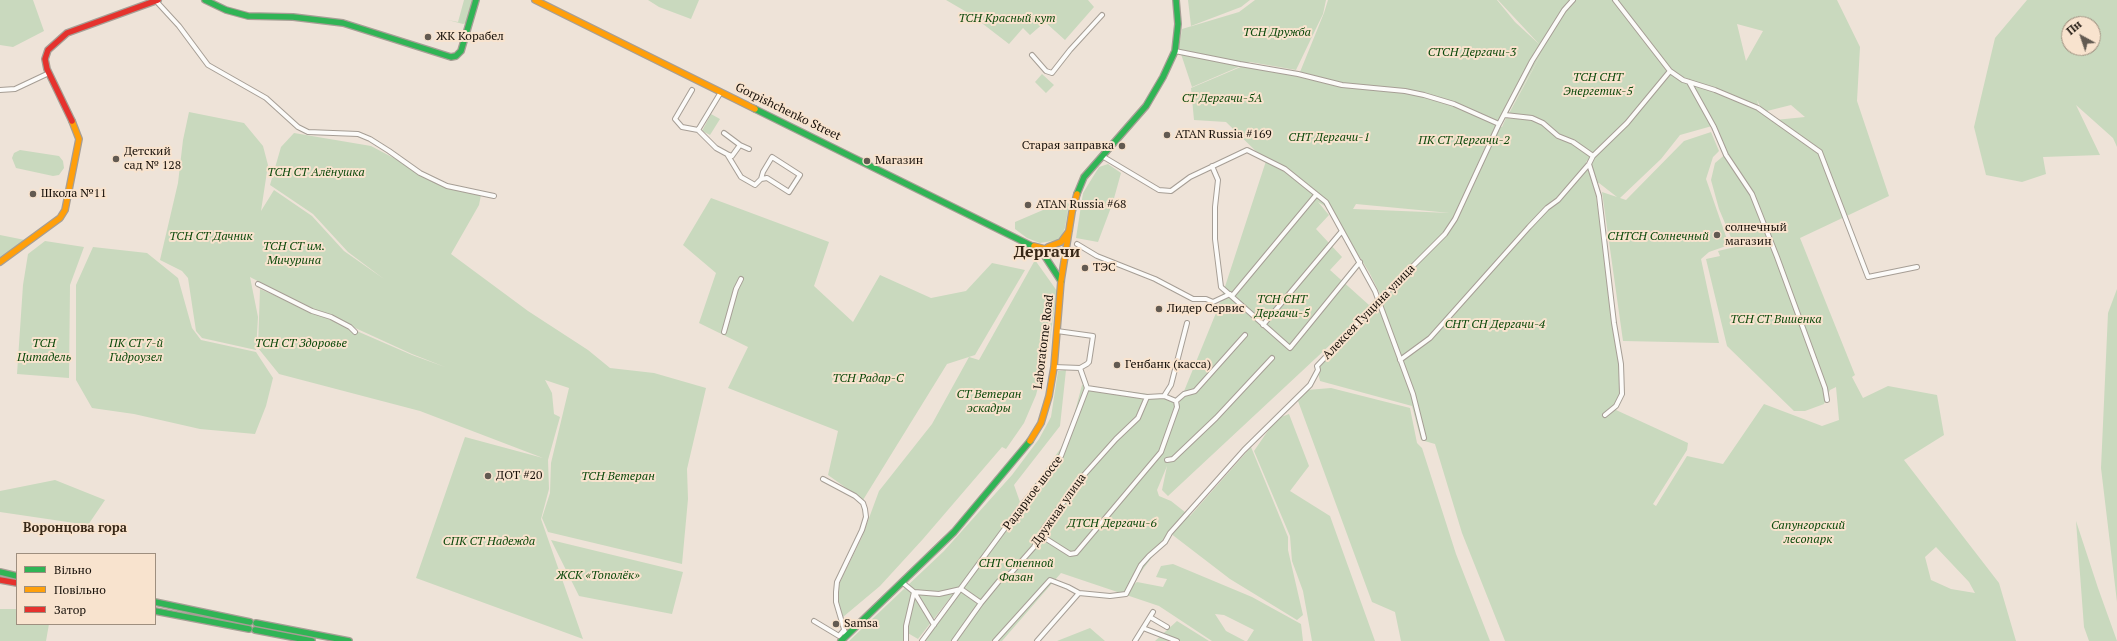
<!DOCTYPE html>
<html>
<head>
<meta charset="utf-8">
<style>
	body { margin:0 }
	#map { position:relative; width:2117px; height:641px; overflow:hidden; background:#eee3d8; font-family:"PT Serif",serif }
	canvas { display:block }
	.legend { position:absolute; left:16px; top:553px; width:140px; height:72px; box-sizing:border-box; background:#f8e3ce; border:1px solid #9e8f7f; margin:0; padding:5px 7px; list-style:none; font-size:12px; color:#171009 }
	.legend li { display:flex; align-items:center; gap:8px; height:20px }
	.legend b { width:20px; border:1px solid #9e8f7f }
	.north { position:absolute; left:2061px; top:16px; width:40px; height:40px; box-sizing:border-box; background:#f8e3ce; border:1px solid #9e8f7f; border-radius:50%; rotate:320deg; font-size:11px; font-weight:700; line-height:16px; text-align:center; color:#171009 }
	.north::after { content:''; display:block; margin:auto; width:14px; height:18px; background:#625a51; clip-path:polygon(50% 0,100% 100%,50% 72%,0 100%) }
</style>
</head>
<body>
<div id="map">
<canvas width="2117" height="641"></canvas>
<ul class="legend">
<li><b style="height:5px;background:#30b455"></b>Вільно</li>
<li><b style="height:5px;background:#ff9f0a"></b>Повільно</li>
<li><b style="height:5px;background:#e5322d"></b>Затор</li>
</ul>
<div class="north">Пн</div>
</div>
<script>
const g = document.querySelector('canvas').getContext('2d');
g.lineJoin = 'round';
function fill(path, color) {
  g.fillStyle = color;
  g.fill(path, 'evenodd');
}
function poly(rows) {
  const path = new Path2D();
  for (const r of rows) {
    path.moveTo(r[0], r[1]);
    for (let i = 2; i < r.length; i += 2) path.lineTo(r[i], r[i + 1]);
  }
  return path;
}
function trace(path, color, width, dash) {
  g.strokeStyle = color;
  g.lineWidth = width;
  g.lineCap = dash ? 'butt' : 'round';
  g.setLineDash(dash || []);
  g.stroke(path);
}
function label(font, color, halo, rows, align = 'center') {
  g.font = font + ' "PT Serif",serif';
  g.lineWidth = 4;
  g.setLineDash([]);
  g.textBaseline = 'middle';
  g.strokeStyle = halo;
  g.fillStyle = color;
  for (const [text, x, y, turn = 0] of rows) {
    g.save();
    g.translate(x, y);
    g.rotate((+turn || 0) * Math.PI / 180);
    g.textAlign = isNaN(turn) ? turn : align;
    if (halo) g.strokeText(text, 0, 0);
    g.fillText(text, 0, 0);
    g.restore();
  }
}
fill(poly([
	[0,0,33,0,44,31,13,47,0,45],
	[464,0,473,0,467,23,463,24,448,20,458,22],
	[648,0,699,0,691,19,659,7],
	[946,0,1088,0,1094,7,1065,40,1045,22,1030,35,1023,28,1009,44,970,14],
	[1188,0,1250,0,1241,7,1191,26],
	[1255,0,1326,0,1323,14,1296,70,1250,62,1192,87,1179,48,1182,29,1239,12],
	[1328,0,1497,0,1515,22,1540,45,1498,0,1612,0,1671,73,1688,84,1712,126,1680,135,1661,159,1620,198,1626,200,1684,141,1711,132,1719,151,1713,157,1706,179,1729,245,1709,252,1701,259,1719,343,1623,341,1602,192,1617,197,1599,183,1593,183,1588,162,1590,158,1586,162,1596,195,1619,364,1620,392,1616,410,1688,443,1687,450,1653,504,1656,506,1687,456,1723,464,1764,404,1822,426,1839,420,1836,387,1830,390,1824,404,1805,411,1794,411,1727,346,1706,259,1720,256,1718,251,1735,247,1719,209,1711,180,1715,163,1727,153,1715,127,1689,80,1683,79,1669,67,1617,0,1837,0,1860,47,1857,101,1889,196,1800,238,1855,375,1852,377,1863,398,1888,386,1937,395,1944,435,1904,460,1999,583,2016,641,1505,641,1462,533,1435,444,1421,440,1412,406,1320,381,1316,364,1345,331,1168,496,1162,490,1167,466,1157,490,1159,496,1171,501,1190,516,1251,447,1288,537,1288,550,1303,615,1297,620,1230,579,1170,533,1129,588,1137,582,1163,587,1167,579,1156,577,1161,566,1173,564,1252,597,1301,624,1303,641,1247,641,1254,630,1224,615,1215,614,1226,631,1245,641,1212,641,1159,606,1061,573,1002,641,919,641,972,570,918,639,906,632,905,641,849,641,944,551,1012,475,1039,439,1051,417,1058,371,1066,370,1060,426,1014,485,1020,502,995,539,1061,448,1072,423,1082,385,1148,394,1145,401,1148,397,1165,397,1176,403,1166,442,1180,401,1218,308,1266,161,1226,122,1194,120,1191,88,1243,66,1298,75,1343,86,1404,92,1421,96,1454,106,1502,127,1506,118,1532,120,1507,117,1544,49,1502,124,1451,102,1405,89,1342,84,1300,72,1324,13],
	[1737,24,1763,31,1746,61],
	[1757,100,1763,112,1791,105,1805,117,1775,120,1760,112],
	[1318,202,1330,209,1369,272,1380,294,1369,305,1330,270,1342,257,1316,229,1329,215],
	[1356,204,1450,213,1353,209],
	[1936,547,1969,582,1975,593,1951,589,1931,580,1925,557],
	[2027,0,2117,0,2117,147,2113,138,2076,105,2100,155,2043,157,2046,174,2022,182,1986,175,1974,127,1995,38],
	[2069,24,2093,24,2093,48,2069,48],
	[1042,74,1054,85,1046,93,1035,82],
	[189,112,244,123,263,146,268,165,261,211,274,190,312,216,344,251,384,279,348,252,313,214,270,185,281,147,294,133,371,146,447,186,481,195,479,205,451,254,528,311,588,350,610,368,654,373,706,388,687,469,688,499,682,564,548,532,542,518,550,493,551,463,569,388,545,380,552,393,554,414,560,417,548,460,549,489,541,519,583,639,416,578,465,437,543,458,420,411,279,374,258,348,260,289,412,355,445,367,412,354,292,299,250,277,258,317,256,350,202,338,196,331,188,278,182,271,160,260,178,183,183,140],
	[711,114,720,119,710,135,702,131],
	[20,150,59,156,63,161,64,168,59,175,53,176,16,168,12,158,14,153],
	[1108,164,1121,173,1113,202,1098,242,1076,238,1083,193,1099,167],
	[711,198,829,242,814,286,853,322,880,275,931,298,966,291,992,263,1025,270,975,355,947,364,863,500,828,475,838,431,728,388,748,347,699,323,716,273,683,245],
	[1066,202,1069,204,1065,228,1061,237,1057,240,1040,243,1027,238,1015,229,1015,222,1043,210,1044,208],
	[0,235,25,240,0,259],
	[45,241,84,247,70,285,69,378,17,374,23,285,28,254],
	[93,247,147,253,178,278,192,328,201,340,256,352,273,378,266,406,255,434,200,429,134,414,92,408,76,380,76,285],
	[1035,260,1057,291,1050,340,1036,395,1024,423,1006,449,1002,447,923,539,880,586,843,617,838,600,839,584,862,537,879,491,932,424,969,357,979,360],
	[2117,289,2117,602,2101,468,2108,313],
	[1331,388,1410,408,1417,443,1422,448,1456,554,1490,641,1401,641,1395,612,1372,602,1298,401,1307,390],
	[1289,414,1309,466,1290,491,1330,516,1375,641,1312,641,1303,591,1292,561,1290,536,1254,451,1276,419],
	[55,480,105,500,88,525,0,512,0,491],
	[2076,521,2098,588,2117,641,2089,641,2084,627],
	[551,540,683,572,672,614,579,596],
	[0,609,17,609,17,624,49,624,46,641,0,641],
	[1177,621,1209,641,1155,641],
	[1090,628,1105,641,1057,641]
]), '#c9d9be');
const street = poly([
	[1615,0,1670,71,1683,80,1715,90,1758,108,1820,152,1868,277,1917,267],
	[156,1,179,26,208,65,266,98,298,127,308,132,358,134,370,139,389,151,420,173,447,186,494,196],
	[1175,51,1240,64,1298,74,1342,85,1405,91,1424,95,1454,104,1499,124],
	[1032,55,1046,71,1052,73,1070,50,1102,15],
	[1689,82,1714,127,1726,155,1752,194,1777,257,1825,388,1827,400],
	[0,90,15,89,49,73],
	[692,90,675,119,682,127,698,130,721,92],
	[698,130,716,148,727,154,732,156,740,145,749,149],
	[724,133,740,145],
	[727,154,741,177,755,185,761,179,767,178,789,192,800,175,772,157,763,172,761,179],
	[1102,156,1159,190,1171,191,1190,177,1247,150,1285,169,1326,202,1375,291,1413,394,1424,438],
	[1593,156,1627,123,1670,71],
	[1589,164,1599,196,1614,323,1621,364,1622,394,1616,406,1605,415],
	[1212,166,1218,180,1215,207,1215,239,1221,287,1290,348,1360,262],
	[1077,244,1097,256,1155,279,1193,299,1206,299,1213,302,1230,294],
	[258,284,312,311,331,317,350,327,355,332],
	[1232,296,1316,195],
	[1263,325,1342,231],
	[724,332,736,289,741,279],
	[1400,360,1430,338,1529,227,1547,208,1558,200,1589,164,1593,156,1573,142,1558,136,1543,123,1532,118,1505,115],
	[1054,367,1080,368,1087,364,1089,362,1093,336,1057,331],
	[1080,368,1087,388,1147,397,1164,396,1171,385,1187,323],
	[1176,401,1184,394,1195,391,1245,335],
	[1167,460,1173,459,1216,418,1272,358],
	[823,479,855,496,863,503,865,509,866,517,862,530,837,582,836,592,836,602,846,636],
	[1040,535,1070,554,1076,553,1161,452,1177,407,1176,401,1164,396],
	[903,583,914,592,934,625],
	[1150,617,1167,627],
	[814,621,839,636,844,630],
	[1143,628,1177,641],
	[906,641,906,626,914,592,939,594,961,589,981,603],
	[922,641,1025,501,1061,456,1087,388],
	[954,641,981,603,999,581,1011,573,1034,547,1044,528,1083,476,1116,439,1138,418,1147,397],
	[995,641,1050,580,1068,587,1079,593,1110,596,1126,594,1141,565,1149,556,1165,542,1170,533,1244,450,1310,385,1318,370,1317,366,1379,300,1445,234,1455,219,1499,124,1532,61,1564,10,1573,0],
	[1037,641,1079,593],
	[1135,641,1153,612]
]);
const fast = poly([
	[205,0,226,10,248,16,293,17,343,23,451,57,456,56,461,51,476,0],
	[755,109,1032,246,1044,255,1061,281],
	[1077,194,1084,177,1146,106,1163,77,1175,51,1178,24,1176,0],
	[0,572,17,576],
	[155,602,250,622],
	[155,611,249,629],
	[256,623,349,641],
	[255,630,312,641],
	[841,641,954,532,1030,441]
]);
const slow = poly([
	[535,0,755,109],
	[1034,246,1065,254],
	[1048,247,1061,242,1069,231],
	[0,262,60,218,65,210,79,139,72,121],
	[1030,441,1041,423,1049,396,1054,367,1061,281,1072,212,1077,194]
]);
const jam = poly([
	[72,121,47,69,45,59,48,50,67,33,158,0],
	[0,580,17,583]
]);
trace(street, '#a69e95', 6);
trace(fast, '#a69e95', 8);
trace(slow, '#a69e95', 8);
trace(jam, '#a69e95', 8);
trace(street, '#fcfbf9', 4);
trace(fast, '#30b455', 5.5);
trace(slow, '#ff9f0a', 5.5);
trace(jam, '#e5322d', 5.5);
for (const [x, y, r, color] of [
	[428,37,4,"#625a51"],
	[1167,135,4,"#625a51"],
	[1122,146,4,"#625a51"],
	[116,159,4,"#625a51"],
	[867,161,4,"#625a51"],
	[33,194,4,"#625a51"],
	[1028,205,4,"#625a51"],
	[1717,235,4,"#625a51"],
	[1085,268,4,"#625a51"],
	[1159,309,4,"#625a51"],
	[1117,365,4,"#625a51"],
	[488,476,4,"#625a51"],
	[836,624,4,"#625a51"]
]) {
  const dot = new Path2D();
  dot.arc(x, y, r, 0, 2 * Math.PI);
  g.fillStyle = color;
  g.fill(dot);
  trace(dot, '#f8e3ce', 1.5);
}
label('italic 12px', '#0c490b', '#f8e3ce', [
	["ТСН Красный кут",1007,19],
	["ТСН Дружба",1277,33],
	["СТСН Дергачи-3",1472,53],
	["ТСН СНТ",1598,78],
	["Энергетик-5",1598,92],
	["СТ Дергачи-5А",1222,99],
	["СНТ Дергачи-1",1329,138],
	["ПК СТ Дергачи-2",1464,141],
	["ТСН СТ Алёнушка",316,173],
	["ТСН СТ Дачник",211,237],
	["СНТСН Солнечный",1658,237],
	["ТСН СТ им.",294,247],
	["Мичурина",294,261],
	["ТСН СНТ",1282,300],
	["Дергачи-5",1282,314],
	["ТСН СТ Вишенка",1776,320],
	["СНТ СН Дергачи-4",1495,325],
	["ТСН",44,344],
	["Цитадель",44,358],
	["ПК СТ 7-й",136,344],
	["Гидроузел",136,358],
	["ТСН СТ Здоровье",301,344],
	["ТСН Радар-С",868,379],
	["СТ Ветеран",989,395],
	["эскадры",989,409],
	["ТСН Ветеран",618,477],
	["ДТСН Дергачи-6",1112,524],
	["Сапунгорский",1808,526],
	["лесопарк",1808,540],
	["СПК СТ Надежда",489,542],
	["СНТ Степной",1016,564],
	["Фазан",1016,578],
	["ЖСК «Тополёк»",598,576]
]);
label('12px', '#171009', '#f8e3ce', [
	["ЖК Корабел",436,37],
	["ATAN Russia #169",1175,135],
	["Старая заправка",1114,146,"right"],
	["Детский",124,152],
	["сад № 128",124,166],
	["Магазин",875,161],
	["Школа №11",41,194],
	["ATAN Russia #68",1036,205],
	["солнечный",1725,228],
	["магазин",1725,242],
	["ТЭС",1093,268],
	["Лидер Сервис",1167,309],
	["Генбанк (касса)",1125,365],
	["ДОТ #20",496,476],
	["Samsa",844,624]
], 'left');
label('12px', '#171009', '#f8e3ce', [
	["Gorpishchenko Street",788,112,26],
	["Алексея Гущина улица",1369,312,-46],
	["Laboratorne Road",1044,342,-83],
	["Радарное шоссе",1033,493,-53],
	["Дружная улица",1059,510,-55]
]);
label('bold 13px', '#382817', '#f8e3ce', [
	["Воронцова гора",75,528]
]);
label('bold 16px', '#382817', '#f8e3ce', [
	["Дергачи",1047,252]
]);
</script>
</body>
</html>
